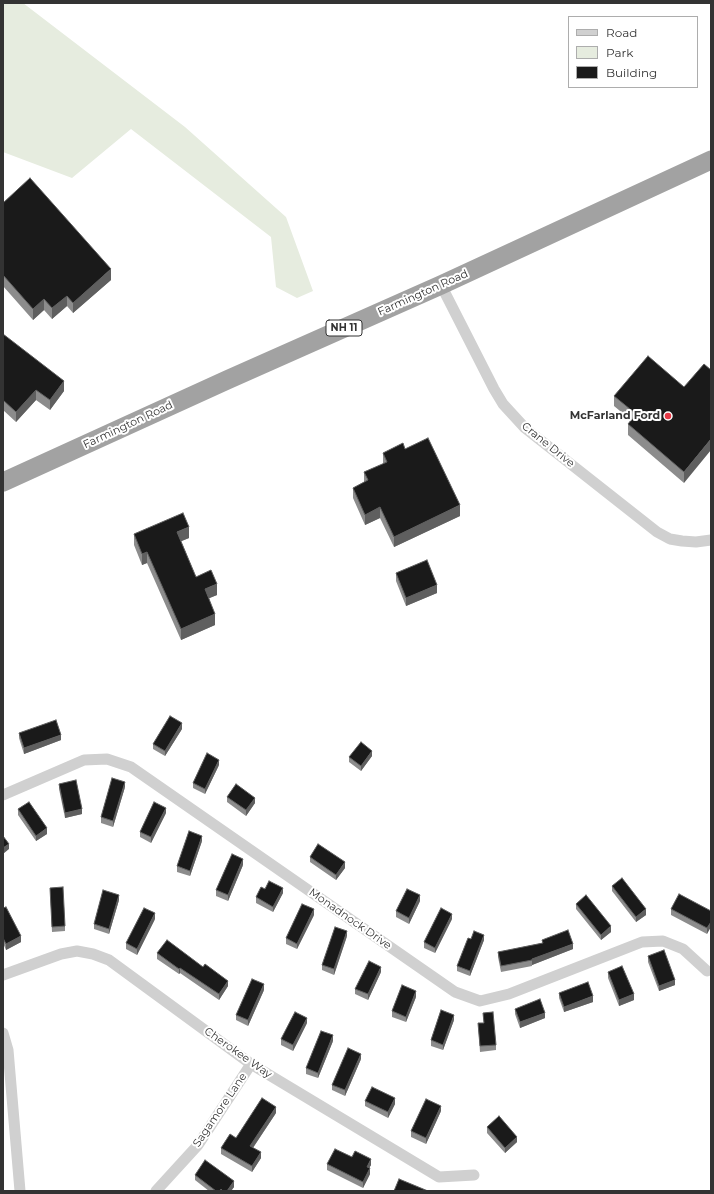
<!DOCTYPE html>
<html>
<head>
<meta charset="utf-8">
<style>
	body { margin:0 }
	#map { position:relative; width:714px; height:1194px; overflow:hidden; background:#fff; font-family:Montserrat,sans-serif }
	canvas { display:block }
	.frame { position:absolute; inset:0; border:4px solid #333; pointer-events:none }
	.legend { position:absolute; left:568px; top:16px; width:130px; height:72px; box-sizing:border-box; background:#fff; border:1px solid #adadad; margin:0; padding:5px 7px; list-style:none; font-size:12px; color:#333 }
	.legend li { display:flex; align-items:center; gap:8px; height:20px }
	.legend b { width:20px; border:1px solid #adadad }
</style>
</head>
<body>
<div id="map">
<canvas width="714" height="1194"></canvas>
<div class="frame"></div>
<ul class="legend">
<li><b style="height:5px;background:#d0d0d0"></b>Road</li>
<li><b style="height:11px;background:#e6ecdf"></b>Park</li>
<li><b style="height:11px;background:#1a1a1a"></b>Building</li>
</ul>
</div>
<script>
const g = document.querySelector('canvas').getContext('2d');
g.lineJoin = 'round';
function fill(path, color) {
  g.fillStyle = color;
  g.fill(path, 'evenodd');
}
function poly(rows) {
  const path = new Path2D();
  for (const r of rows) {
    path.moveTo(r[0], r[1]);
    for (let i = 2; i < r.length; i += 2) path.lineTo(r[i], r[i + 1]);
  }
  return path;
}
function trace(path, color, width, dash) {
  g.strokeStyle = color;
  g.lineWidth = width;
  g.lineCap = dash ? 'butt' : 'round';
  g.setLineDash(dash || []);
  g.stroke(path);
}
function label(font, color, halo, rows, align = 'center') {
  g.font = font + ' Montserrat,sans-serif';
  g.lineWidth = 4;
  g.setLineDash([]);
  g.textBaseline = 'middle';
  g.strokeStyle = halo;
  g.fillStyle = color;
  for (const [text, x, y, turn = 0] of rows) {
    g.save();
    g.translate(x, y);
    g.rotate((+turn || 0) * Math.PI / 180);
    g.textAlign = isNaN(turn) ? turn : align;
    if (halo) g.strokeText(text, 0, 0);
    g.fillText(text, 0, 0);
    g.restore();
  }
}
fill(poly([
	[3,3,23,3,185,127,286,217,313,291,297,298,276,287,271,237,131,129,72,178,3,152]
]), '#e6ecdf');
trace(poly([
	[441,285,494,389,503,404,525,428,657,532,670,539,682,541,696,542,711,540],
	[3,795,84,760,107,759,131,767,455,992,480,1001,509,994,642,942,663,941,683,949,707,971],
	[3,975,61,954,77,951,93,954,109,960,251,1064,439,1177,474,1175],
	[3,1033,8,1050,20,1191],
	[156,1191,198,1145,251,1064]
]), '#d0d0d0', 11);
trace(poly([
	[3,482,227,380,441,285,711,160]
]), '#a2a2a2', 19);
fill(poly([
	[3,203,111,280,73,313,67,306,52,319,44,310,33,320,3,286],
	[3,334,64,391,50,410,36,400,16,422,3,410],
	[684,387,684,483,628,435,628,424,631,420,614,406,614,396],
	[405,449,460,516,394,547,380,518,365,525,353,498,353,488,364,482,364,472,383,464,383,453],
	[134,534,189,538,181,541,196,577,217,595,209,598,215,625,181,640,147,563,142,565,134,545],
	[396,573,437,593,406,606,396,581],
	[182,729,165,756,153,749,153,744],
	[19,733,61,740,24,754,19,738],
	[372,756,361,771,349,762,349,757],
	[219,765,205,794,193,788,193,783],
	[59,784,82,814,65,818,59,789],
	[125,787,113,827,101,823,101,817],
	[227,797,255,803,246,816,227,802],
	[18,809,47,834,36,841,18,815],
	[166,813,151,843,140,837,140,832],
	[202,841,190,876,177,872,177,866],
	[310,857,345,868,336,880,310,862],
	[243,865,228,901,216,896,216,890],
	[612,886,646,915,636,922,612,891],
	[50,888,65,926,65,931,52,932],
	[265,889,283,893,273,912,256,903,256,897],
	[119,900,109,934,94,929,94,924],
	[420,901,409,924,396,917,396,911],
	[576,904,611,932,601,940,576,909],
	[3,908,21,942,6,950,3,943],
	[671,909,711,911,707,934,671,915],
	[314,915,297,949,286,944,286,938],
	[155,919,137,955,126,949,126,943],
	[452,919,435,953,424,948,424,942],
	[347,936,334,975,322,970,322,965],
	[471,939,484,940,470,976,457,971,457,966],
	[542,940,573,949,532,965,532,966,501,972,498,957,498,952,542,943],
	[157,953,228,986,219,1000,180,973,179,974,157,959],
	[648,956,675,985,659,991,648,962],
	[381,972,368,1000,355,994,355,989],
	[608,972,634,1000,619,1006,608,978],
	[264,990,248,1026,236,1020,236,1015],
	[559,993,593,1002,564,1012,559,998],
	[416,997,406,1022,392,1017,392,1011],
	[515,1009,545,1018,520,1028,515,1014],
	[483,1013,496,1045,496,1050,480,1052,478,1023,484,1023],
	[454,1020,443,1050,431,1046,431,1040],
	[307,1023,293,1051,281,1045,281,1039],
	[333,1041,318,1078,306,1074,306,1068],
	[361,1059,345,1096,332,1090,332,1085],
	[365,1101,395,1104,388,1118,365,1106],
	[441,1111,426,1144,411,1137,411,1131],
	[276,1113,253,1148,261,1158,252,1172,221,1154,221,1148],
	[487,1127,517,1142,505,1153,487,1133],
	[352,1157,371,1165,369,1168,370,1174,363,1188,327,1170,327,1164],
	[195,1175,234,1187,231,1191,209,1191,195,1180]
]), '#8c8c8c');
fill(poly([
	[111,269,111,280,73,313,73,303],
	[67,296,67,306,52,319,52,308],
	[44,299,44,310,33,320,33,309],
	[64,381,64,391,50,410,50,400],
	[36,390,36,400,16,422,16,412],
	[711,439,711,450,684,483,684,472],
	[460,505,460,516,394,547,394,537],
	[380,507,380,518,365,525,365,515],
	[189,527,189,538,177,543,177,532],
	[147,552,147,563,142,565,142,554],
	[217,584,217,595,205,600,205,589],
	[437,585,437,593,406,606,406,598],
	[215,614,215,625,181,640,181,629],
	[182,723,182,729,165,756,165,751],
	[61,735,61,740,24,754,24,748],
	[372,751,372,756,361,771,361,766],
	[219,760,219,765,205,794,205,789],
	[125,782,125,787,113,827,113,821],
	[255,798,255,803,246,816,246,810],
	[166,808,166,813,151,843,151,837],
	[82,809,82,814,65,818,65,813],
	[47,828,47,834,36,841,36,836],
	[202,836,202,841,190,876,190,871],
	[9,844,9,849,3,854,3,848],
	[243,859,243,865,228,901,228,895],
	[345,862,345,868,336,880,336,875],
	[283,888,283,893,273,912,273,907],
	[119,895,119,900,109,934,109,929],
	[420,895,420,901,409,924,409,918],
	[314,909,314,915,297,949,297,944],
	[646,909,646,915,636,922,636,917],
	[155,913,155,919,137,955,137,949],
	[452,914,452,919,435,953,435,948],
	[711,922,711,927,707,934,707,928],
	[611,926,611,932,601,940,601,935],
	[347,931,347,936,334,975,334,969],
	[484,935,484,940,470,976,470,971],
	[21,936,21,942,6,950,6,944],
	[573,944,573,949,532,965,532,959],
	[381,967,381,972,368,1000,368,994],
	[180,968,180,973,179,974,179,969],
	[675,980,675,985,659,991,659,986],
	[228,981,228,986,219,1000,219,994],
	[264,984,264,990,248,1026,248,1020],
	[416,991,416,997,406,1022,406,1017],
	[634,994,634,1000,619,1006,619,1000],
	[593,996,593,1002,564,1012,564,1007],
	[545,1013,545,1018,520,1028,520,1022],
	[454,1015,454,1020,443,1050,443,1045],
	[307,1018,307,1023,293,1051,293,1045],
	[333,1035,333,1041,318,1078,318,1073],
	[361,1054,361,1059,345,1096,345,1090],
	[395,1098,395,1104,388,1118,388,1112],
	[441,1106,441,1111,426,1144,426,1138],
	[276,1107,276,1113,250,1152,250,1146],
	[517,1137,517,1142,505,1153,505,1148],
	[261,1152,261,1158,252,1172,252,1166],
	[371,1159,371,1165,367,1172,367,1167],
	[370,1168,370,1174,363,1188,363,1182],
	[234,1181,234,1187,231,1191,227,1191]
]), '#5f5f5f');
const building = poly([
	[30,178,111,269,73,303,67,296,52,308,44,299,33,309,3,275,3,203,30,178],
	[3,334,64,381,50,400,36,390,16,412,3,400,3,334],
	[648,356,684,387,704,364,711,370,711,439,684,472,628,424,636,414,614,396,648,356],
	[428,438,460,505,394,537,380,507,365,515,353,488,368,480,364,472,387,462,383,453,403,443,405,449,428,438],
	[183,513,189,527,177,532,196,577,211,570,217,584,205,589,215,614,181,629,147,552,142,554,134,534,183,513],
	[427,560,437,585,406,598,396,573,427,560],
	[170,716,182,723,165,751,153,744,170,716],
	[56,720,61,735,24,748,19,733,56,720],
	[361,742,372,751,361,766,349,757,361,742],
	[207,753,219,760,205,789,193,783,207,753],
	[112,778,125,782,113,821,101,817,112,778],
	[76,780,82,809,65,813,59,784,76,780],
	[236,784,255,798,246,810,227,797,236,784],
	[29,802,47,828,36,836,18,809,29,802],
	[154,802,166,808,151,837,140,832,154,802],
	[189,831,202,836,190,871,177,866,189,831],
	[3,836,9,844,3,848,3,836],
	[318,844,345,862,336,875,310,857,318,844],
	[232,854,243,859,228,895,216,890,232,854],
	[622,878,646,909,636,917,612,886,622,878],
	[269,881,283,888,273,907,256,897,261,887,265,889,269,881],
	[63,887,65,926,52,927,50,888,63,887],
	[407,889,420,895,409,918,396,911,407,889],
	[103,890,119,895,109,929,94,924,103,890],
	[679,894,711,911,711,922,707,928,671,909,679,894],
	[586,895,611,926,601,935,576,904,586,895],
	[302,904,314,909,297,944,286,938,302,904],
	[6,907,21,936,6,944,3,938,3,908,6,907],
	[144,908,155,913,137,949,126,943,144,908],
	[441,908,452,914,435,948,424,942,441,908],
	[335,927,347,931,334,969,322,965,335,927],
	[568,930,573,944,532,959,532,960,501,966,498,952,543,943,542,940,568,930],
	[474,931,484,935,470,971,457,966,468,938,471,939,474,931],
	[167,940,203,967,205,964,228,981,219,994,180,968,179,969,157,953,167,940],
	[664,950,675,980,659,986,648,956,664,950],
	[369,961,381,967,368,994,355,989,369,961],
	[622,966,634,994,619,1000,608,972,622,966],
	[252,979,264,984,248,1020,236,1015,252,979],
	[588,982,593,996,564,1007,559,993,588,982],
	[402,985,416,991,406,1017,392,1011,402,985],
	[540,999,545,1013,520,1022,515,1009,540,999],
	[441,1010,454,1015,443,1045,431,1040,441,1010],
	[295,1012,307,1018,293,1045,281,1039,295,1012],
	[493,1012,496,1045,480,1046,478,1023,484,1023,483,1013,493,1012],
	[321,1031,333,1035,318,1073,306,1068,321,1031],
	[348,1048,361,1054,345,1090,332,1085,348,1048],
	[372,1087,395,1098,388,1112,365,1101,372,1087],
	[262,1098,276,1107,250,1146,261,1152,252,1166,221,1148,230,1134,236,1138,262,1098],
	[426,1099,441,1106,426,1138,411,1131,426,1099],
	[499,1116,517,1137,505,1148,487,1127,499,1116],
	[335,1149,352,1157,355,1151,371,1159,367,1167,370,1168,363,1182,327,1164,335,1149],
	[205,1160,234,1181,227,1191,223,1191,221,1189,220,1191,216,1191,195,1175,205,1160],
	[399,1179,428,1191,394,1191,399,1179]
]);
fill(building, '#1a1a1a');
trace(building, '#5f5f5f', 1);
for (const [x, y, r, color] of [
	[668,416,4,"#e63946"]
]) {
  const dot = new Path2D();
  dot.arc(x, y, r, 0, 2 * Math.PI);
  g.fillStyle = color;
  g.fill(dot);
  trace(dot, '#fff', 1.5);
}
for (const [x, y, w] of [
	[344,328,36]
]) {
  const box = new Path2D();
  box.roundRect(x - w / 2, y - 8, w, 16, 3);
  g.fillStyle = '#fff';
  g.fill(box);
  trace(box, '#333', 1);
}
label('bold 10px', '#333', null, [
	["NH 11",344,328]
]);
label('11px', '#333', '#fff', [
	["Farmington Road",423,293,-24],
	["Farmington Road",128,425,-25],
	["Crane Drive",548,445,39],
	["Monadnock Drive",350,919,35],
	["Cherokee Way",238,1053,35],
	["Sagamore Lane",220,1110,-56]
]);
label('bold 11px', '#333', '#fff', [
	["McFarland Ford",660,416]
], 'right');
</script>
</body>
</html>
